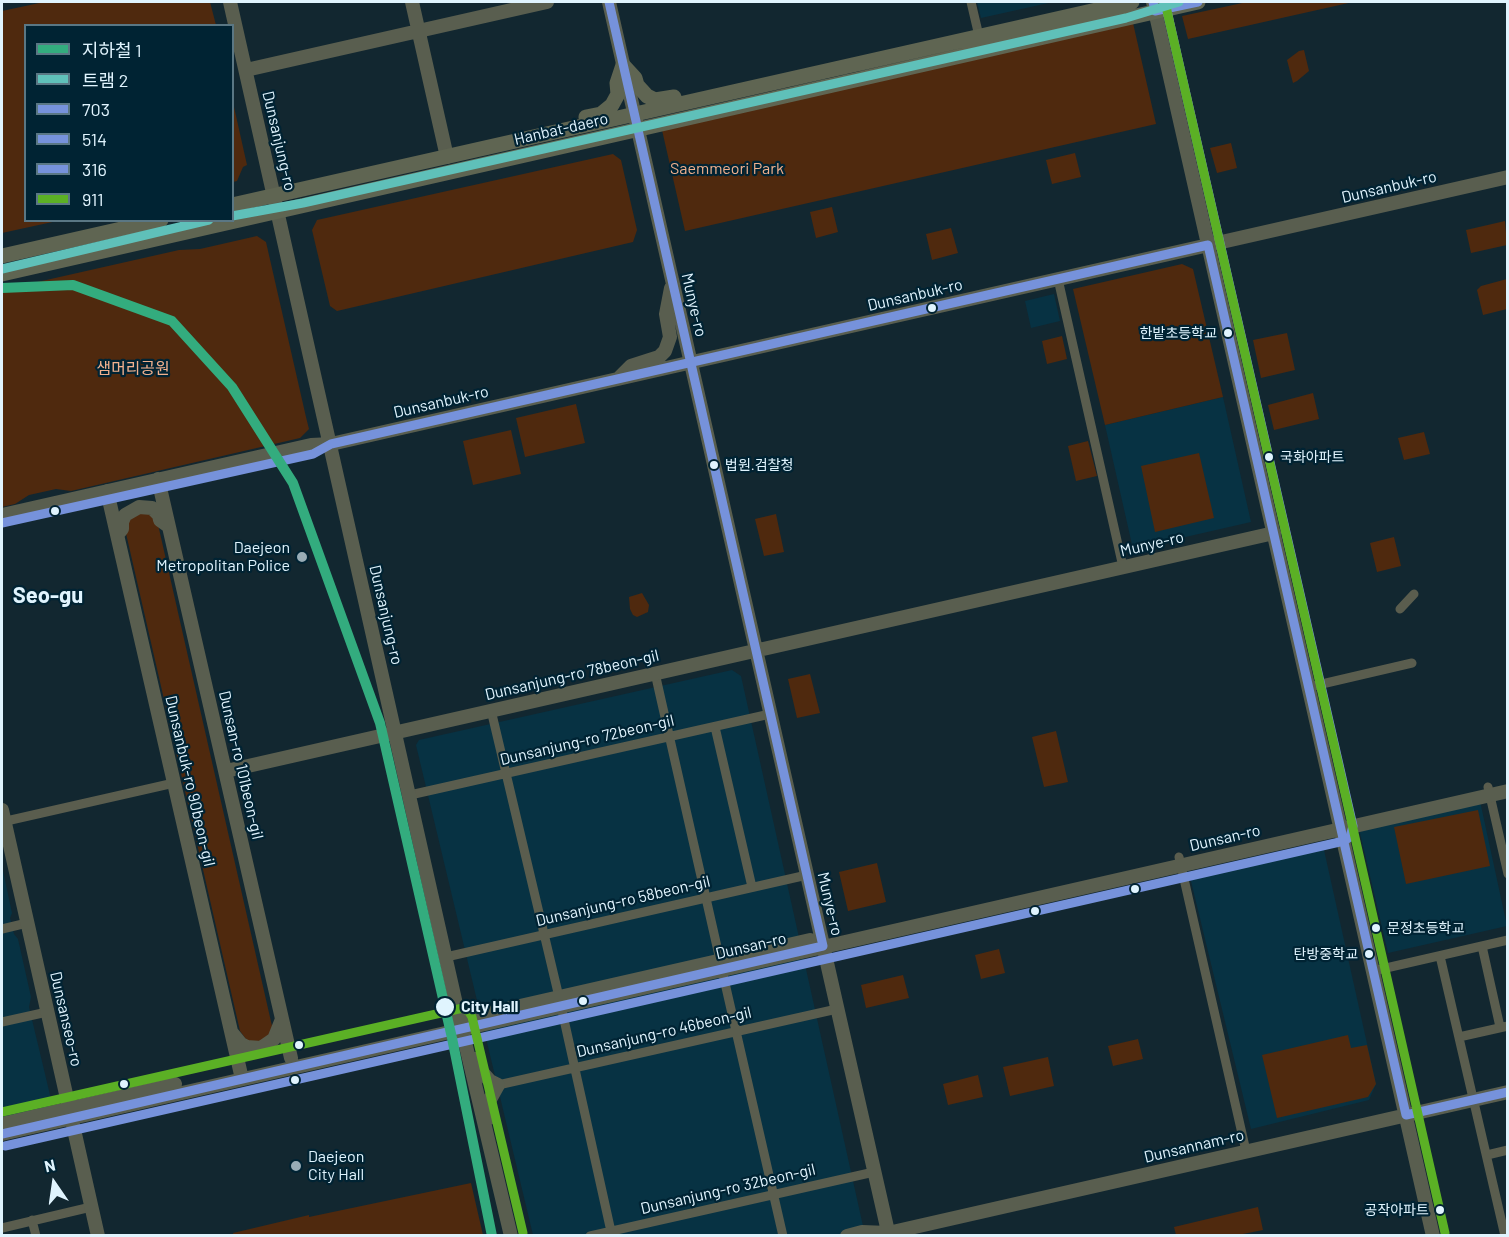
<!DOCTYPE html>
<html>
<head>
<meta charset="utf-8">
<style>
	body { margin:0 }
	#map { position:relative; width:1509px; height:1237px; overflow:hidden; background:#122730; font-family:Barlow,"Noto Sans KR",sans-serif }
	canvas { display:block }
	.frame { position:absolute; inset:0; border:3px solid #e0f4fe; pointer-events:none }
	.legend { position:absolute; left:24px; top:24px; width:210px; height:198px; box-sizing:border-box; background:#002333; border:2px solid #5a7784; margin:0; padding:8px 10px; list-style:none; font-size:18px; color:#e0f4fe }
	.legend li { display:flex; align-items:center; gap:12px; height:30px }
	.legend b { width:30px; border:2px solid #5a7784 }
	.north { position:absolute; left:24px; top:1153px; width:60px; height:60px; -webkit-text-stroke:4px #002333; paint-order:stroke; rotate:347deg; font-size:16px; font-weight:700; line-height:24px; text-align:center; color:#e0f4fe }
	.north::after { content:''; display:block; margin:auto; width:21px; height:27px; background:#e0f4fe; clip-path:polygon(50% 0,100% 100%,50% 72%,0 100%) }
</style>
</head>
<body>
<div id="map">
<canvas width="1509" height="1237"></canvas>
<div class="frame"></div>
<ul class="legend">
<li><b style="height:8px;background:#33ac7e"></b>지하철 1</li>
<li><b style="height:8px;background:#5fc0b9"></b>트램 2</li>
<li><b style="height:8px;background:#7692db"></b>703</li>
<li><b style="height:8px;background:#7692db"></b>514</li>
<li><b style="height:8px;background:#7692db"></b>316</li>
<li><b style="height:8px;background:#5bb025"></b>911</li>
</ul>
<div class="north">N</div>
</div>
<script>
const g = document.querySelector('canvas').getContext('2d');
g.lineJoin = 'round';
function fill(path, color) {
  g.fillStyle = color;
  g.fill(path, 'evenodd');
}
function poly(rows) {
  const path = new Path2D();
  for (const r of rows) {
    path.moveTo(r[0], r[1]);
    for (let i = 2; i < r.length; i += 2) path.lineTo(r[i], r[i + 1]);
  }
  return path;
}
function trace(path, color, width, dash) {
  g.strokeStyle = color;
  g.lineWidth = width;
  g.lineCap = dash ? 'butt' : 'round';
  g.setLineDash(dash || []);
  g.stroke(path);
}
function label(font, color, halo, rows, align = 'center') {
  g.font = font + ' Barlow,"Noto Sans KR",sans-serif';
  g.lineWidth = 4.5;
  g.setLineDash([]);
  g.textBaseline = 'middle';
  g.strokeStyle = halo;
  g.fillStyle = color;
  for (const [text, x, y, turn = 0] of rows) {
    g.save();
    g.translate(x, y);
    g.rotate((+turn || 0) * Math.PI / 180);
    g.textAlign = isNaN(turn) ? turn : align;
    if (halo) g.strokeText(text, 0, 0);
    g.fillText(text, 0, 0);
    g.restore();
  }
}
fill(poly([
	[977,2,1053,2,981,18],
	[1054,294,1060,321,1031,328,1025,301],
	[1223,397,1251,522,1133,549,1105,425],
	[732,670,741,676,865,1235,533,1235,416,745,419,740],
	[1480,801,1507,926,1388,953,1359,829],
	[1313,845,1324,850,1376,1084,1369,1100,1251,1129,1190,877,1194,871],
	[2,866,12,913,10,918,14,934,18,939,31,997,29,1007,51,1099,48,1107,2,1120]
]), '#073243');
fill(poly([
	[44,2,210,2,216,25,26,26,26,220,57,221,2,233,2,11],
	[1247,2,1353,2,1188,39,1182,16],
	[1133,23,1156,124,685,231,662,130],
	[1304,50,1309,71,1297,81,1293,83,1287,60,1299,51],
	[232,98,247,165,243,167,237,181,233,182],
	[1231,143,1237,168,1217,173,1210,148],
	[1075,153,1081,177,1052,184,1046,160],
	[613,154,621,160,637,230,633,242,337,311,330,306,312,230,317,220],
	[832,207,838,232,816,238,810,212],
	[1505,221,1507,245,1471,253,1466,230],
	[951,228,958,253,932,260,926,234],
	[257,236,266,242,306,417,309,429,300,438,84,488,71,491,56,489,29,495,15,504,2,507,2,290,179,250,200,249],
	[1182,264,1193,269,1223,397,1105,425,1073,289],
	[1507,279,1507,309,1483,315,1477,290,1481,286],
	[1287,333,1295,370,1261,378,1253,340],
	[1062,336,1067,359,1047,364,1042,341],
	[1313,393,1319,419,1274,430,1268,405],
	[576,404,585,443,525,457,516,418],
	[511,430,521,474,473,485,463,441],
	[1424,432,1430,454,1404,460,1398,438],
	[1088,441,1097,476,1076,481,1068,446],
	[1199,453,1214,518,1155,532,1141,466],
	[143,510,157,520,272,1026,267,1041,248,1042,240,1031,125,529,125,520],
	[776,514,784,552,764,556,755,519],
	[1394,537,1401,566,1377,572,1370,543],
	[642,593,649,605,648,612,637,617,633,615,630,609,629,597],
	[810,674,820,713,797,718,788,679],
	[1056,731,1068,782,1044,787,1032,737],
	[1478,810,1490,866,1406,884,1394,827],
	[877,863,886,902,848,911,839,872],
	[999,949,1005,973,981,979,975,955],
	[903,975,909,998,866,1008,861,985],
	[1348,1035,1351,1048,1367,1045,1376,1084,1368,1097,1277,1118,1262,1055],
	[1138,1039,1143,1059,1113,1066,1108,1046],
	[1048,1057,1054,1086,1010,1096,1003,1067],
	[978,1075,983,1097,948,1105,943,1084],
	[471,1183,483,1235,234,1236,233,1233,309,1215,309,1217],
	[1258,1207,1263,1230,1238,1235,1176,1235,1174,1227]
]), '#4f290e');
trace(poly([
	[971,2,979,36],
	[1058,279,1123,567],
	[1400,609,1414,594],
	[655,673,720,960],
	[1309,687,1412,663],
	[491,710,559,997],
	[715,727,752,887],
	[1488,787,1508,874],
	[410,795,770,714],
	[2,822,174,783],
	[1179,857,1246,1151],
	[2,929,27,923],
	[1482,946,1500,1027],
	[1440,956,1505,1236],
	[446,957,807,875],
	[722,970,783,1236],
	[1373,971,1508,940],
	[561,1006,612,1236],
	[2,1022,47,1012],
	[1459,1037,1508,1026],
	[498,1085,837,1009],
	[1487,1155,1508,1150],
	[32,1220,36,1236],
	[2,1228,91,1207],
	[590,1236,874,1172]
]), '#5a5d4e', 9);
trace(poly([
	[230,2,456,1004,511,1236],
	[412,2,447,157],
	[609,2,889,1236],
	[1153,2,1433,1236],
	[246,70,547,2],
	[618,379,631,366,659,357,665,351,670,337,666,314,671,288],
	[158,479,291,1058],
	[107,491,242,1079],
	[2,515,311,445,331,444,1508,177],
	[118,534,122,529,122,522,125,515,139,507,152,508,159,515,160,520,167,525],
	[226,771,1274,533],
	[2,810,98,1236],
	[454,1021,810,940],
	[232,1033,241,1044,247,1047,261,1048,274,1039,282,1019],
	[475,1059,479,1062,481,1071,490,1081,498,1085,488,1103,491,1115,489,1118],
	[2,1124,175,1084],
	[2,1134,1508,791],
	[847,1236,862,1232,888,1233,1508,1092]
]), '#595e4f', 14);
trace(poly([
	[586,117,601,114,612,105,618,94,617,83,623,65,635,78,637,85,647,96,655,100,674,97],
	[232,205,1132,2],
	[2,256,161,220],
	[2,274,1198,2]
]), '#5f6552', 15);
trace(poly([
	[1153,2,1155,11,1198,2],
	[2,1134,823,946,609,2]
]), '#7692db', 9);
trace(poly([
	[1208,245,1406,1115],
	[2,523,313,454,331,444,1208,245],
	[1406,1115,1508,1092]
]), '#7692db', 9);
trace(poly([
	[5,1146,1344,841,1350,837,1353,826,1165,2]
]), '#7692db', 9);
trace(poly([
	[1165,2,1445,1233],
	[2,1112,463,1008,469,1012,472,1017,523,1233]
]), '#5bb025', 9);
trace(poly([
	[232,216,303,203,1126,18,1179,2],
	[2,269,209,220]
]), '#5fc0b9', 9);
trace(poly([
	[2,288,73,285,172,321,232,387,293,483,380,723,452,1038,492,1236]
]), '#33ac7e', 10);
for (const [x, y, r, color] of [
	[932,308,5,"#e0f4fe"],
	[1228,333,5,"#e0f4fe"],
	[1269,457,5,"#e0f4fe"],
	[714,465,5,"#e0f4fe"],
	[55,511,5,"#e0f4fe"],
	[302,557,6,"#98acb6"],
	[1135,889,5,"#e0f4fe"],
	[1035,911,5,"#e0f4fe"],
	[1376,928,5,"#e0f4fe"],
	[1369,954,5,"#e0f4fe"],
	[583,1001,5,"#e0f4fe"],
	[445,1007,10,"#e0f4fe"],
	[299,1045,5,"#e0f4fe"],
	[295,1080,5,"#e0f4fe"],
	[124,1084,5,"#e0f4fe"],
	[296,1166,6,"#98acb6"],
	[1440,1210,5,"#e0f4fe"]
]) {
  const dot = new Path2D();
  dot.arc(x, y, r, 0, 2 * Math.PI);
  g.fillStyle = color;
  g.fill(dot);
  trace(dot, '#002333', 2);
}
label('14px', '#e0f4fe', '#002333', [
	["한밭초등학교",1217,333],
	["국화아파트",1280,457,"left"],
	["법원.검찰청",725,465,"left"],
	["문정초등학교",1387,928,"left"],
	["탄방중학교",1358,954],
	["공작아파트",1429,1210]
], 'right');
label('16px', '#e0f4fe', '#002333', [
	["Hanbat-daero",561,129,-13],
	["Dunsanjung-ro",279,141,77],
	["Dunsanbuk-ro",1389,187,-13],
	["Dunsanbuk-ro",915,295,-13],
	["Munye-ro",694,305,77],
	["Dunsanbuk-ro",441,402,-13],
	["Munye-ro",1152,544,-13],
	["Dunsanjung-ro",386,615,77],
	["Dunsanjung-ro 78beon-gil",572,675,-13],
	["Dunsanjung-ro 72beon-gil",587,740,-13],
	["Dunsan-ro 101beon-gil",241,765,77],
	["Dunsanbuk-ro 90beon-gil",190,781,77],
	["Dunsan-ro",1225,838,-13],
	["Dunsanjung-ro 58beon-gil",623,901,-13],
	["Munye-ro",830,904,77],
	["Dunsan-ro",751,946,-13],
	["Dunsanseo-ro",66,1019,77],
	["Dunsanjung-ro 46beon-gil",664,1032,-13],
	["Dunsannam-ro",1194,1146,-13],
	["Dunsanjung-ro 32beon-gil",728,1189,-13]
]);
label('16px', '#f1b18e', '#002333', [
	["Saemmeori Park",727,169],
	["샘머리공원",133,369]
]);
label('16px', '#e0f4fe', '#002333', [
	["Daejeon",290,548],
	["Metropolitan Police",290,566],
	["Daejeon",308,1157,"left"],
	["City Hall",308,1175,"left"]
], 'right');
label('bold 16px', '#e0f4fe', '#002333', [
	["City Hall",461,1007]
], 'left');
label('bold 22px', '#e0f4fe', '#002333', [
	["Seo-gu",48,596]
]);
</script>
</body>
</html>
